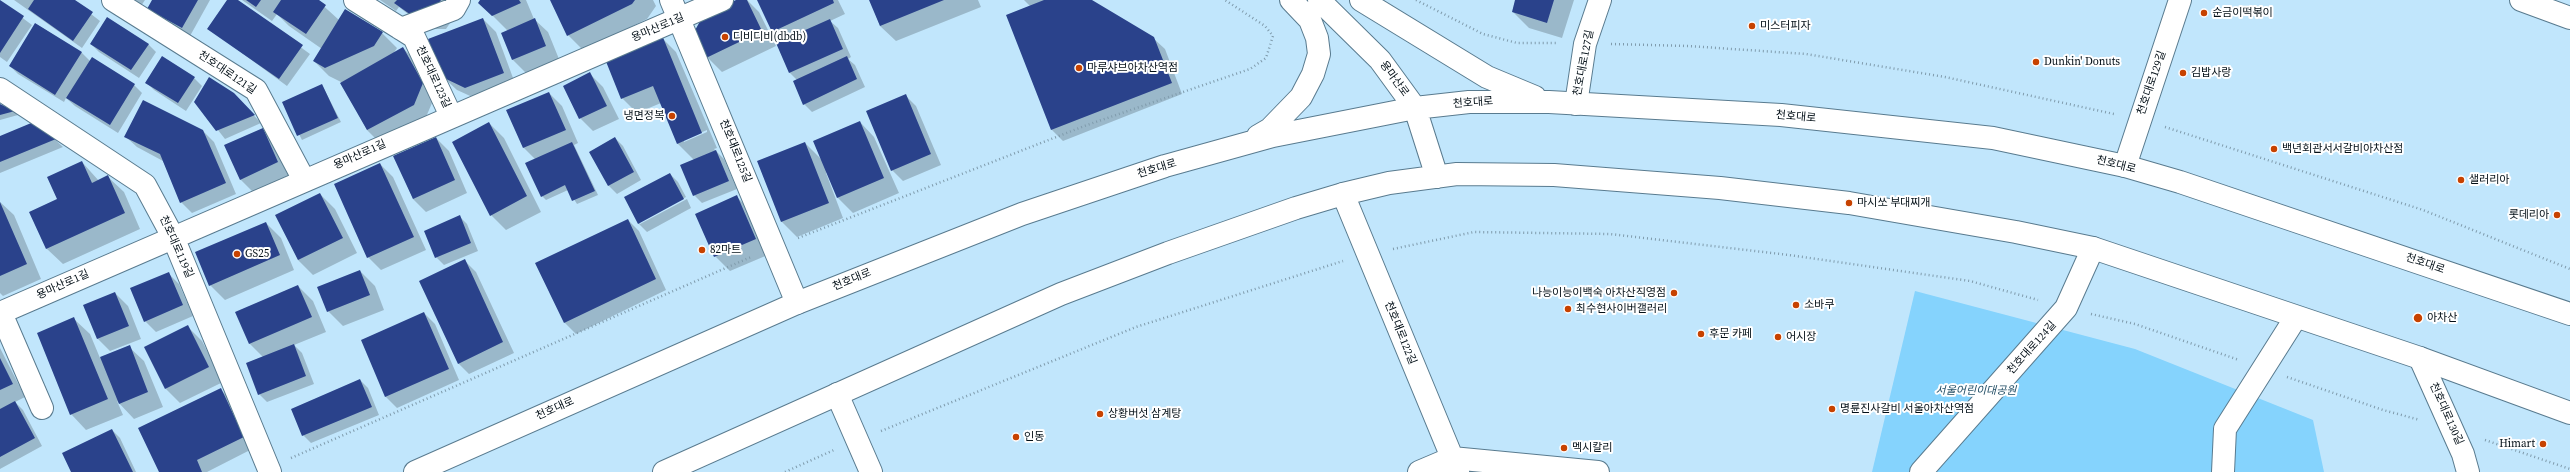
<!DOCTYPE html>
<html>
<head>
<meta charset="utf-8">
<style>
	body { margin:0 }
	canvas { display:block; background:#c1e6fc }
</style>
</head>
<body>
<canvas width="2570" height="472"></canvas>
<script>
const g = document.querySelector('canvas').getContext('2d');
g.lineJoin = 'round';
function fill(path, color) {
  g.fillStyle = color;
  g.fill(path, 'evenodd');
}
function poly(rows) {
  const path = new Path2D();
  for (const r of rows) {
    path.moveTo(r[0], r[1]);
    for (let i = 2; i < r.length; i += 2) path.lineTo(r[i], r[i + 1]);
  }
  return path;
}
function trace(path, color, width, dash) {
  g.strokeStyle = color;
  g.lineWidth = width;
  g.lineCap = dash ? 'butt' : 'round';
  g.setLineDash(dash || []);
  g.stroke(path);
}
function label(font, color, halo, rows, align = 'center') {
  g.font = font + ' "Source Serif 4","Noto Sans KR",serif';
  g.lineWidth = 4;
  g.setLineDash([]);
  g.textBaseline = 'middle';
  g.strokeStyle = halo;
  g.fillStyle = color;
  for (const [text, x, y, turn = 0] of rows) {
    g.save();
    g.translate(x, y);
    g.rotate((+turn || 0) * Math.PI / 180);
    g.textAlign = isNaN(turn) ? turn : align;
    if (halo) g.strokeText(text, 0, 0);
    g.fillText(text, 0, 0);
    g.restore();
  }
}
fill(poly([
	[1915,291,2135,349,2313,420,2324,472,1872,472]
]), '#85d3fd');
fill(poly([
	[14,0,73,0,100,21,82,48],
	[132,0,145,0,141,6],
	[154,0,210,0,190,36,157,17,149,9],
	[229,0,236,0,310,54,287,86,208,28],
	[242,0,317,0,339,20,382,33,397,48,393,54,403,48,416,61,435,96,426,117,380,143,367,130,341,82,329,76,314,61,322,49,289,26,277,14,272,21],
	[380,0,445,0,457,13,446,29,427,29,399,7,396,11],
	[481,0,526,0,534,19,548,32,559,59,526,73,513,60,502,33,508,31,480,3],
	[551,0,653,0,656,6,647,19,583,50,568,35],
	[738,0,747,0,759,12,776,46,722,72,707,57],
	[758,0,838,0,845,14,830,21,838,28,851,57,848,59,855,65,865,87,812,112,804,104,797,80,790,73,777,44,782,41,773,32],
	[870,0,978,0,981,7,896,41,880,26],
	[1024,0,1090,0,1153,38,1165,49,1182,94,1063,141,1052,130,1008,15,1030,6],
	[1516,0,1574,0,1562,38,1529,28,1513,12],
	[0,1,32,25,7,62,0,57],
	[483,19,496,32,516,86,479,100,457,90,443,77],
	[36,24,82,53,90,61,134,85,142,93,118,133,75,106,66,98,64,102,18,74,10,66],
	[661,37,676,52,717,148,714,149,724,159,737,189,702,203,694,195,694,160,678,144,661,103,637,113,622,98],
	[707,130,707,132,684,142,684,140],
	[91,44,148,44,156,52,139,78,99,52],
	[590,74,603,87,619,119,593,131,580,118],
	[194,78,202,86,186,111,154,90,146,82],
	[322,85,341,122,302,140,283,103],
	[549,93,562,106,578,143,574,145,598,195,577,204,568,190,546,200,542,196,536,160,524,148,508,111],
	[905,95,916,106,941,165,903,181,892,170],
	[195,101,242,103,261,123,225,139],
	[0,105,15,112,18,115,0,120],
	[36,122,63,147,0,173,0,137],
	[860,122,874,137,899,193,853,213,838,198,827,172,826,173,843,218,797,237,782,222,758,162,805,143,822,160],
	[489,123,504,138,541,212,506,230,491,215],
	[263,129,277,144,292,177,255,194,240,179],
	[203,131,214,142,236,194,192,213,181,202,163,161,137,147,126,137],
	[436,138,449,151,467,193,426,212,413,199,395,157],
	[615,138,623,146,641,180,617,194,609,186,590,152],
	[82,162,99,181,108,177,124,192,140,229,63,264,47,249,30,212,58,200],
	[380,164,393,177,426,250,381,270,368,257],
	[670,174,678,182,686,197,640,222,640,224,687,199,691,208,647,232,639,224],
	[320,194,335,209,357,253,313,275,298,260,277,216],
	[736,196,751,211,770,254,730,271,715,256],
	[0,202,14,215,41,279,3,296,0,293],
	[459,216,467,224,478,251,444,265,436,257],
	[628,220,639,231,666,290,576,334,565,323,536,264],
	[266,223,281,238,294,270,225,300,210,285],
	[465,261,476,272,514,353,469,374,458,363],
	[360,271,375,286,384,310,343,326,328,311],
	[168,273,179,284,193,316,156,332,145,321],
	[298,286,313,301,326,332,294,345,302,353,314,384,267,402,259,394,263,357,249,343],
	[115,293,128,306,141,339,110,351,97,338],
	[424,313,435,324,459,380,397,408,386,397,362,340],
	[74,319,90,334,100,358,129,347,144,361,163,407,134,419,117,401,123,415,86,430,71,414],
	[187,326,202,341,223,382,180,403,166,389],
	[0,348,25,397,15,402,23,410,42,446,0,469],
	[360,380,368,388,379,415,311,443,303,435],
	[220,389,231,400,254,448,207,472,160,472],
	[112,430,120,438,136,472,72,472]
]), '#0003');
fill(poly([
	[0,0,24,16,0,53],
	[34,0,75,0,93,12,73,41,28,9],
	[152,0,198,0,182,28,147,9],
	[227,0,238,0,303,45,279,79,207,29],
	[246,0,261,0,256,7],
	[281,0,319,0,326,5,306,34,273,12],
	[397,0,441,0,431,15,411,15,394,3],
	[480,0,519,0,521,3,492,16,478,3],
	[550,0,635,0,632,4,567,36],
	[736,0,747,0,762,31,706,58,694,32,703,16],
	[757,0,833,0,834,3,772,32],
	[869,0,944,0,880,26],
	[1044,0,1092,0,1154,37,1172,83,1051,130,1006,15],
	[1515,0,1554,0,1547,23,1512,12],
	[345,9,383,32,374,46,325,68,313,61],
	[107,17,149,44,131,70,90,44],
	[483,18,504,73,465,88,442,77,428,39],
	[535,18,546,46,512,60,501,33],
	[830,19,843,49,789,73,776,43],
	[35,23,82,52,55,95,9,66],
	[662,35,702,133,677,144,653,86,621,99,605,59],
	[403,47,423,83,414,105,367,130,340,83],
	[162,56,195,77,178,103,145,83],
	[847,56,857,79,803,105,793,81],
	[92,57,135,84,110,125,66,98],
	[590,72,607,106,579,119,563,86],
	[209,77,234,93,255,115,216,131,194,102],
	[322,84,338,118,297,136,282,102],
	[549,92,566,130,523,148,506,110],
	[906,94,931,154,891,171,866,111],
	[143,100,203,130,226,183,180,203,160,154,124,137],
	[0,104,15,111,0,115],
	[36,121,56,139,0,162,0,136],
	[860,121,884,178,837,198,813,141],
	[489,122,527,196,490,216,452,142],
	[263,128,278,162,240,180,224,145],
	[436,137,455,180,413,199,393,156],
	[615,137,634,172,608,186,589,152],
	[572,142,595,191,572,201,565,185,541,197,525,163],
	[805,142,829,203,781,222,757,161],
	[716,150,729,181,693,196,680,165],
	[82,161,92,183,108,175,125,213,46,249,29,212,57,199,47,177],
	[380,163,414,237,367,258,334,184],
	[670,173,684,199,638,224,624,197],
	[320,193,343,238,298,260,275,215],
	[737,195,756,239,714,257,695,214],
	[0,202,27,264,0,276],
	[460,215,471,243,435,258,424,231],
	[628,219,656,279,564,323,535,263],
	[266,222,280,255,209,286,195,252],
	[465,259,503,342,458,364,419,281],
	[360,270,370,295,327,312,317,287],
	[169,272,183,305,144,322,130,288],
	[298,285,312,317,249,344,235,312],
	[115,292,129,326,97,339,83,305],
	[424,312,449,369,385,397,361,340],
	[74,317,108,399,70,415,37,333],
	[188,325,209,367,165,389,144,347],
	[294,344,306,376,258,395,246,363],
	[130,345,148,392,119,404,100,357],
	[0,358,13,384,0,390],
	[360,379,372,407,302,436,291,409],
	[221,388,244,437,197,460,202,472,159,472,138,428],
	[15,401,35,438,0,457,0,409],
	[112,429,133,472,71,472,62,453]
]), '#2a428b');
const minor = poly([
	[113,0,256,90,304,180],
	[355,0,414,37,451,116],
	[671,0,797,303],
	[2521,0,2570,18],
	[401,29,454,9,459,0],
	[0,89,145,185,173,237,270,472],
	[1576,104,1585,44,1600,0],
	[2125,166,2180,0],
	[1343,194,1458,472],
	[0,313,722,0],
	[1,313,42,408],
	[2420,358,2463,454,2468,472],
	[837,394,871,472],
	[1419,472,1452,458,1598,472],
	[1921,472,2066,308,2093,248],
	[2223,472,2225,429,2296,317]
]);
const major = poly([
	[1319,0,1380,60,1415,108,1437,177],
	[1361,0,1487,77,1535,97],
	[1258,136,1270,129,1301,97,1313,74,1319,54,1317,38,1310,20,1291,0],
	[415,472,797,303,1022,214,1165,166,1273,136,1415,108,1469,102,1549,102,1781,115,1993,138,2125,166,2180,182,2570,314],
	[664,472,1061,294,1168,253,1296,208,1343,194,1389,183,1457,174,1554,175,1720,188,1849,203,2016,232,2093,248,2420,358,2570,413]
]);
trace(minor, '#597b8f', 24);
trace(major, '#597b8f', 24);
trace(poly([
	[1416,0,1483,34,1517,43,1558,43],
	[1611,44,1688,46,1806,54,1945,77,2114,114],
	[2165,127,2423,210,2570,269],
	[798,238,1087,125,1250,69,1266,58,1273,36,1265,26,1225,0],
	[1393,249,1474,232,1610,234,1789,255,1970,281,2038,300],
	[2091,314,2135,324,2239,360],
	[2287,377,2383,410,2420,420],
	[881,431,1136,327,1343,261],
	[2485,440,2570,469],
	[291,458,751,257],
	[785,472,834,450]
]), '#7f9bac', 2.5, [1, 3]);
trace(minor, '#fff', 22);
trace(major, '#fff', 22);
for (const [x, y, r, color] of [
	[2204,13,4,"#c74200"],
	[1752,26,4,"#c74200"],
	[725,37,4,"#c74200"],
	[2036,62,4,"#c74200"],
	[1079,68,4,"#c74200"],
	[2183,73,4,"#c74200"],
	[672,116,4,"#c74200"],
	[2274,149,4,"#c74200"],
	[2461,180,4,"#c74200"],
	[1849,203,4,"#c74200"],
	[2557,215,4,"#c74200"],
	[702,250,4,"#c74200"],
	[237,254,4,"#c74200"],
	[1674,293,4,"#c74200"],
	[1796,305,4,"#c74200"],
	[1568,309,4,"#c74200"],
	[2418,318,5,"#c74200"],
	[1701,334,4,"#c74200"],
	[1778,337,4,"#c74200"],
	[1832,409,4,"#c74200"],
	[1100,414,4,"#c74200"],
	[1016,437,4,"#c74200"],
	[2543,444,4,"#c74200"],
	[1564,448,4,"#c74200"]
]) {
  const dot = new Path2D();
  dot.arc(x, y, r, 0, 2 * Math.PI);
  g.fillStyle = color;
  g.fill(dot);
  trace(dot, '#fff', 1.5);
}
label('11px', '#030f17', '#fff', [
	["순금이떡볶이",2212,13],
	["미스터피자",1760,26],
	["디비디비(dbdb)",733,37],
	["Dunkin' Donuts",2044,62],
	["마루샤브아차산역점",1087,68],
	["김밥사랑",2191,73],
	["냉면정복",664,116,"right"],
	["백년회관서서갈비아차산점",2282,149],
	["샐러리아",2469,180],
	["마시쏘 부대찌개",1857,203],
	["롯데리아",2549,215,"right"],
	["82마트",710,250],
	["GS25",245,254],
	["나능이능이백숙 아차산직영점",1666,293,"right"],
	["소바쿠",1804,305],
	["최수현사이버갤러리",1576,309],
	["아차산",2427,318],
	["후문 카페",1709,334],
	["어시장",1786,337],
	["명륜진사갈비 서울아차산역점",1840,409],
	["상황버섯 삼계탕",1108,414],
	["인동",1024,437],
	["Himart",2535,444,"right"],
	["멕시칼리",1572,448]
], 'left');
label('11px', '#030f17', '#fff', [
	["용마산로1길",658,28,-23],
	["천호대로127길",1584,63,-79],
	["천호대로121길",227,73,34],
	["천호대로123길",433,77,65],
	["용마산로",1394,79,54],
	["천호대로129길",2152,83,-71],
	["천호대로",1473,103,-4],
	["천호대로",1796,117,5],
	["천호대로125길",735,151,68],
	["용마산로1길",360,155,-24],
	["천호대로",2116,165,14],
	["천호대로",1157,169,-17],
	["천호대로119길",176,247,66],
	["천호대로",2425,264,19],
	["천호대로",852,280,-22],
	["용마산로1길",63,285,-24],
	["천호대로122길",1400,333,68],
	["천호대로124길",2032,348,-48],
	["천호대로",555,409,-24],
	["천호대로130길",2446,414,66]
]);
label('italic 11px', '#234f66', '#fff', [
	["서울어린이대공원",1976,391]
]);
</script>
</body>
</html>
